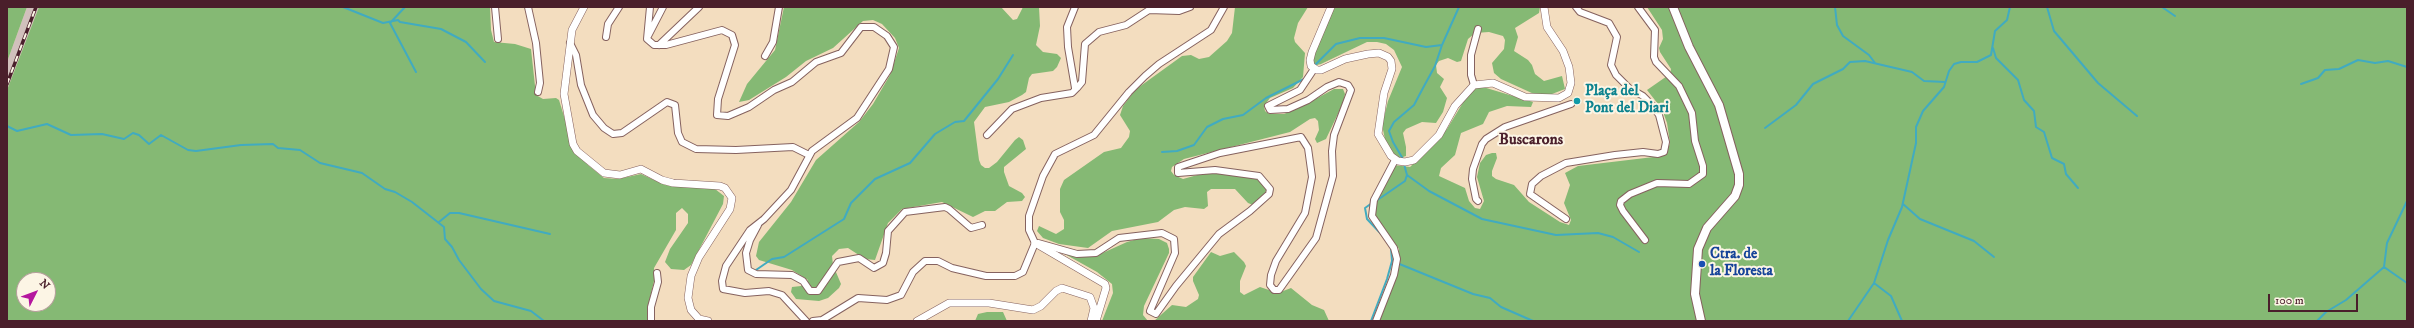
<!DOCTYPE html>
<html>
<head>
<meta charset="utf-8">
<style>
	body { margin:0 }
	#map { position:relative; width:2414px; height:328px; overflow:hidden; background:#f3ddbf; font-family:"IM FELL DW Pica",serif }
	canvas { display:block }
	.frame { position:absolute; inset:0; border:8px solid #4a1f2b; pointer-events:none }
	.north { position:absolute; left:16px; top:272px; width:40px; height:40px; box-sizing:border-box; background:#fcf5e5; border:1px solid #b59f9b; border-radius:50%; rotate:48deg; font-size:11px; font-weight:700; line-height:16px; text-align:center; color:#4a1f2b }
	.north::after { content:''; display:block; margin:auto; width:14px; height:18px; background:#b5179e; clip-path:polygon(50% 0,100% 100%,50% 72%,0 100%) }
	.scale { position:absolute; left:2268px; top:294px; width:90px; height:18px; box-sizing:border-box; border:2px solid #4a1f2b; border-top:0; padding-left:5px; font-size:12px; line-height:14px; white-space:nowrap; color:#4a1f2b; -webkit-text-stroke:3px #fcf5e5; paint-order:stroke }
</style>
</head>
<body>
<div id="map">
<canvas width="2414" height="328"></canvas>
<div class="frame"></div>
<div class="north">N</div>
<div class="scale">100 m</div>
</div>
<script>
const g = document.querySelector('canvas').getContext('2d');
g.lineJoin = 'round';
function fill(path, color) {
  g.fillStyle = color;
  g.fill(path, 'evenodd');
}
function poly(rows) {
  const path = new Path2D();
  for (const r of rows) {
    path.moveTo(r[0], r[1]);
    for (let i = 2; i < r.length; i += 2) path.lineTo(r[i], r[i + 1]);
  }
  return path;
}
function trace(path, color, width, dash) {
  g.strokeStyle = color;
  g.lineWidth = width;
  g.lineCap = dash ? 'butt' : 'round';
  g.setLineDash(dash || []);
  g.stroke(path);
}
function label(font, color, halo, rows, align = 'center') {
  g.font = font + ' "IM FELL DW Pica",serif';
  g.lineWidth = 4;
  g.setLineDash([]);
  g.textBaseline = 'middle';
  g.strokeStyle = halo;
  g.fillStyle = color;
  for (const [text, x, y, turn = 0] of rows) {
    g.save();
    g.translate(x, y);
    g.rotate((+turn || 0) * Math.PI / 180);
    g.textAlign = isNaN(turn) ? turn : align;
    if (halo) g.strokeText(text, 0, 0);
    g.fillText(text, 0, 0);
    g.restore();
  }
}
fill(poly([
	[27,7,39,7,7,90,7,62]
]), '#d1c0bc');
fill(poly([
	[7,7,27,7,7,62],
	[39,7,490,7,491,30,494,42,515,44,531,49,536,95,543,99,556,98,559,100,567,126,588,165,604,178,618,179,641,174,665,185,715,189,724,196,723,204,691,265,684,270,671,269,665,262,670,249,688,223,688,214,682,208,676,213,676,230,654,268,654,281,647,310,647,321,7,321,7,90],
	[24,280,48,280,48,304,24,304],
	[784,7,1001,7,1013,20,1017,19,1023,7,1039,7,1040,26,1036,45,1043,52,1057,54,1061,58,1057,67,1053,71,1032,74,1029,78,1026,92,1022,95,1009,102,985,107,974,122,979,160,981,165,985,168,989,168,997,162,1015,140,1019,137,1023,140,1026,149,1004,167,1004,172,1009,186,1022,193,1025,197,1022,201,1007,202,995,211,985,211,973,217,942,202,902,209,888,223,875,260,865,259,848,248,839,249,832,256,833,265,841,284,839,288,828,298,819,301,796,299,791,292,792,287,801,286,808,280,792,270,759,260,756,256,759,242,791,202,816,160,859,122,873,104,890,75,899,48,895,38,882,24,873,20,863,21,833,48,806,61,786,77,749,100,739,102,747,84,775,50],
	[1235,7,1308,7,1298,23,1294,38,1295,42,1305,53,1303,77,1293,88,1270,98,1264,106,1265,111,1269,114,1284,114,1301,107,1334,89,1343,89,1345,94,1343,103,1326,139,1317,143,1315,139,1319,130,1318,121,1315,118,1310,119,1290,132,1184,159,1172,167,1171,171,1174,175,1183,179,1201,174,1220,173,1259,179,1266,186,1266,191,1264,195,1253,205,1248,203,1235,189,1211,189,1207,192,1208,206,1204,209,1185,207,1174,210,1158,222,1112,231,1088,248,1059,244,1043,238,1037,231,1039,226,1056,234,1064,229,1064,220,1060,212,1060,189,1064,180,1104,152,1121,148,1129,137,1130,131,1120,115,1123,106,1135,90,1182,56,1191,55,1199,59,1209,57,1227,41,1232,33],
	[1335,7,1540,7,1539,13,1515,28,1518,37,1514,51,1528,60,1532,65,1535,74,1544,81,1562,76,1565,89,1552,94,1534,94,1501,79,1494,73,1492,63,1504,49,1505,40,1503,36,1489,32,1475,33,1468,39,1461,61,1457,62,1448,58,1439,61,1436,65,1437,73,1444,79,1440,87,1447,98,1443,112,1436,123,1422,122,1406,129,1403,133,1406,147,1406,156,1397,159,1386,144,1382,125,1388,101,1402,67,1394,50,1386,44,1377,42,1367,42,1321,64,1317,65,1313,63,1312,54],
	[1647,7,2407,7,2407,321,1378,321,1399,260,1399,249,1375,215,1376,201,1394,165,1410,167,1427,151,1447,129,1467,96,1478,87,1483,87,1533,102,1531,107,1507,106,1489,112,1483,124,1461,133,1455,155,1441,168,1439,176,1465,188,1469,201,1475,208,1480,209,1484,201,1477,177,1480,163,1486,155,1492,153,1496,153,1497,158,1492,171,1492,176,1496,179,1514,185,1529,202,1560,222,1569,225,1571,220,1564,203,1570,185,1565,173,1578,166,1662,156,1667,152,1670,143,1667,123,1662,109,1647,90,1670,74,1671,69,1660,52,1659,48,1663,39,1662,30],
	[1141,238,1159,239,1167,243,1169,249,1169,253,1144,306,1143,315,1148,321,1102,321,1113,293,1112,284,1097,272,1063,253,1077,257,1096,256,1127,242],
	[1211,252,1220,256,1234,252,1244,262,1246,266,1240,281,1240,292,1244,295,1260,287,1278,293,1291,288,1312,305,1324,310,1329,321,1154,321,1172,305,1186,307,1198,299,1199,295,1193,281,1193,277],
	[987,312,1003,312,1007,321,975,321,978,314]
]), '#85b974');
trace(poly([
	[343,7,383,23,398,20,400,22,441,29,466,42,485,62],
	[1835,7,1837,25,1843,36,1869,55,1875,63],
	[2047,7,2054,31,2098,83,2137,116],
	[2162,7,2175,16],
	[391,22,405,7],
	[390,23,416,72],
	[1993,48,1996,58,2018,80,2024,100,2034,111,2036,127,2044,132,2052,158,2064,164,2066,174,2078,188],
	[1315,65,1336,44,1360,38,1384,38,1426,47,1442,45],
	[2301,84,2318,78,2325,70,2339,69,2358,60,2375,63,2388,61,2407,67],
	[7,126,17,131,47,124,71,135,102,134,124,139,133,133,139,135,149,144,161,135,188,150,196,151,241,145,273,144,278,148,300,150,320,163,362,173,385,189,395,192,412,202,444,227,445,239,452,247,459,260,481,289,494,301,531,311,544,321],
	[1765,128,1796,105,1813,84,1843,69,1850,62,1865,61,1912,72,1924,81,1945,82],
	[1162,152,1177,151,1194,145,1207,127,1223,119,1243,115,1266,98,1304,79],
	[1403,159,1393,142,1389,131,1394,122,1414,105,1423,88,1435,66,1442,45,1459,7],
	[1407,175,1429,191,1482,219,1556,235,1598,233,1613,237,1639,252],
	[1376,201,1405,181,1407,175,1404,164],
	[1372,203,1365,208,1367,219,1383,236],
	[1903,204,1920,219,1974,241,1994,257],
	[439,222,450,213,459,213,550,234],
	[1397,263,1473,294,1490,298,1501,307,1533,321],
	[2384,267,2407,283],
	[756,270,772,259,784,257,844,219,851,203,875,179,910,163,935,134,955,122,964,121,998,79,1013,55],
	[1874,283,1891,296,1902,321],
	[1371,321,1387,279,1392,261,1391,248],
	[1848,321,1874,283,1888,240,1902,207,1916,143,1916,127,1923,111,1944,87,1949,71,1954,64,1961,62,1977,62,1991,55,1995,31,2007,20,2010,7],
	[2317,321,2326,312,2346,300,2384,267,2387,243,2407,201]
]), '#41abc0', 2);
const minor = poly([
	[495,7,498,39],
	[528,7,536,43,540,83,538,92],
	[650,7,647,39,654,45,666,45,722,30,732,35,735,45,718,99,717,115,728,116,749,107,774,90,792,82,816,62,841,53,861,27,874,27,887,36,894,47,889,69,857,118,812,151,791,190,764,219,750,230,726,266,722,281,723,289,745,293,769,291,782,295,806,321],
	[1638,7,1655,30,1654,57,1656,62,1679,86,1692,113,1695,141,1703,166,1703,174,1689,184,1657,183,1630,194,1621,201,1620,205,1623,211,1645,240],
	[648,36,663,7],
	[606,37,608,24,619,7],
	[570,43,576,55,581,85,593,115,604,128,613,134,622,133,667,102,675,105,678,133,682,142,696,149,736,150,793,147,809,155],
	[659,45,699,7],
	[765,56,773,42,779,7],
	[1474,85,1471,75,1471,55,1478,29],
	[1075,88,1068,47,1067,27,1075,7],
	[987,135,1012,109,1041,98,1072,93,1077,88,1082,82,1085,44,1099,32,1126,25,1149,10,1179,11,1190,7],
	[1478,201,1476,199,1472,179,1473,169,1482,144,1486,139,1505,127,1571,104],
	[1566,219,1530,194,1532,184,1541,176,1566,163,1615,155,1643,152,1658,154,1664,152,1666,142,1659,115,1653,106,1643,96,1629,88,1616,75,1611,65,1617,37,1609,23,1580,12,1576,7],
	[758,225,750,240,746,253,748,270,756,274,792,275,803,281,810,291,818,291,838,262,859,258,874,268,883,263,886,253,888,231,905,212,945,207,949,209,971,228,982,225],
	[1035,243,1029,230,1029,216,1043,176,1055,154,1094,135,1129,92,1145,76,1159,64,1211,30,1224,7],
	[1038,243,1077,254,1096,253,1119,238,1162,233,1174,239,1175,253,1150,311,1156,314,1176,286,1219,234,1250,211,1269,194,1270,189,1259,176,1215,170,1178,173,1178,167,1220,153,1301,137,1308,148,1312,177,1305,213,1276,261,1271,275,1270,285,1274,290,1279,290,1316,238,1333,176,1332,151,1334,135,1351,90,1348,85,1339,82,1327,87,1308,100,1288,109,1270,110,1268,106,1300,90,1314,69],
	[651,321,651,307,658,282,657,273],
	[813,321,822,320,858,298,887,300,901,295,913,272,925,261,938,261,952,268,986,276,1015,276,1023,272,1035,243],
	[1376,321,1394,275,1397,259,1394,248,1372,216,1374,200,1395,160]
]);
const tertiary = poly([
	[584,7,572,30,564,94,573,144,577,151,604,173,620,175,641,169,662,180,673,183,720,186,725,188,732,198,730,209,699,257,691,276,688,298,691,310,699,319,708,321],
	[1331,7,1312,52,1310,60,1311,66,1317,70,1321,70,1345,59,1368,54,1379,53,1388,57,1391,61,1392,69,1384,93,1378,134,1391,156,1398,161,1405,162,1414,160,1439,135,1455,106,1474,85,1493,83,1525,97,1559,98,1568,93,1571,83,1569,67,1563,51,1547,27,1544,7],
	[1035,243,1105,284,1106,288,1096,321],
	[917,321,949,303,989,303,1033,310,1041,306,1056,291,1062,288,1090,297,1094,308,1091,321]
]);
const secondary = poly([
	[1673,7,1689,47,1719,105,1739,174,1739,185,1735,196,1707,228,1698,249,1695,294,1701,321]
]);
trace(minor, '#85625f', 8);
trace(tertiary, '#85625f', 8);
trace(secondary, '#85625f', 10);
trace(minor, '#fff', 6);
trace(tertiary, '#fff', 7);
trace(secondary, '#fff', 8);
const rail = poly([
	[7,84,36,7]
]);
trace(rail, '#4a1f2b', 3.5);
trace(rail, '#fcf5e5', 2, [6]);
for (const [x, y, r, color] of [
	[1577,101,4,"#0f9aa8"],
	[1702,264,4,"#1a4fb4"]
]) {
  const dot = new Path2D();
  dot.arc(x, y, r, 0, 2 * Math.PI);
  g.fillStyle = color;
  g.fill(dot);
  trace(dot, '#fcf5e5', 1.5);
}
label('bold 15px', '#0d838f', '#fcf5e5', [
	["Plaça del",1585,92],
	["Pont del Diari",1585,109]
], 'left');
label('bold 15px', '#164399', '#fcf5e5', [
	["Ctra. de",1710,255],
	["la Floresta",1710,272]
], 'left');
label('bold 16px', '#4a1f2b', '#fcf5e5', [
	["Buscarons",1531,141]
]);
</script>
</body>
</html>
